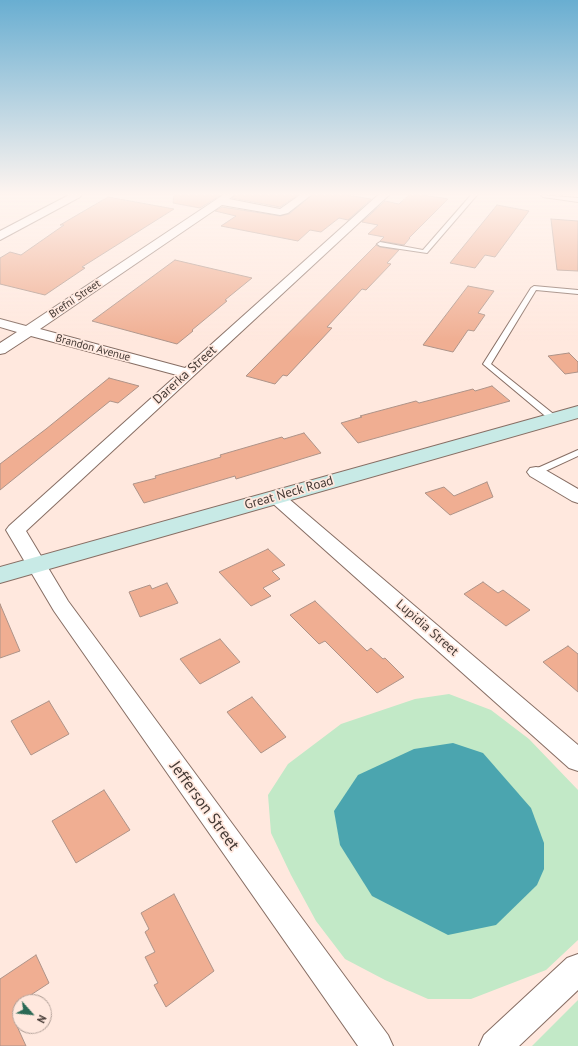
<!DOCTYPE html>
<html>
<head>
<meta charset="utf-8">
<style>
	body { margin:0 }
	#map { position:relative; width:578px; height:1046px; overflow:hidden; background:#ffe8de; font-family:"PT Sans",sans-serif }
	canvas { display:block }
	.north { position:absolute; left:12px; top:994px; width:40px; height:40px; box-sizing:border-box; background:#ffe8de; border:1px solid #b4a29a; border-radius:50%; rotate:117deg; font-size:11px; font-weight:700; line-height:16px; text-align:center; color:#443934 }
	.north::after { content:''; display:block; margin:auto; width:14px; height:18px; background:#2b6955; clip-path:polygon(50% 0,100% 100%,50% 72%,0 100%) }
</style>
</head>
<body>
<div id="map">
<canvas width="578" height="1046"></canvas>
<div class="north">N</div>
</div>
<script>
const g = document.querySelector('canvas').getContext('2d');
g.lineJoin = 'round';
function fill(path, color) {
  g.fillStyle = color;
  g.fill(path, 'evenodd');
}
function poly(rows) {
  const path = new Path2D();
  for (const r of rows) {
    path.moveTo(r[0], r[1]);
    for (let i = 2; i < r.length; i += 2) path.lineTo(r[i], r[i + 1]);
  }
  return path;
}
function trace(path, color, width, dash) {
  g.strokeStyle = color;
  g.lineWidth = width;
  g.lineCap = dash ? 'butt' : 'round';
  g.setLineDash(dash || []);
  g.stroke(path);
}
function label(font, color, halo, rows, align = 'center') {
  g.font = font + ' "PT Sans",sans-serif';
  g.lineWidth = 3.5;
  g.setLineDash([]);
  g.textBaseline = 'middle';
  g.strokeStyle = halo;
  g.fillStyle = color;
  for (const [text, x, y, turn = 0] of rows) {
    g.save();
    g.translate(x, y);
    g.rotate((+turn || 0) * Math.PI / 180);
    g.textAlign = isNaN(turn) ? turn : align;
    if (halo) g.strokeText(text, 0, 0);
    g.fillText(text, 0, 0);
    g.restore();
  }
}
fill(poly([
	[449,694,491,710,529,739,578,790,578,940,546,970,471,999,428,999,385,980,345,959,316,921,291,875,271,833,268,795,288,764,341,724,415,699],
	[578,1000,578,1046,532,1046]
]), '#c2e9c7');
fill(poly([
	[453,743,483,753,531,808,544,843,544,869,537,885,496,925,448,935,372,896,340,845,334,811,358,775,414,749]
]), '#4ba5af');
const building = poly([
	[174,195,221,195,200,208,173,203,174,195],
	[236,195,235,195,298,195,280,207,232,198,236,195],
	[312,195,346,195,371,199,348,220,339,218,321,232,310,230,298,241,221,226,236,216,215,211,222,207,280,216,289,214,312,195],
	[409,195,423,195,448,199,409,238,410,238,404,245,380,241,384,237,368,234,378,225,362,222,385,201,399,204,409,195],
	[108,197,174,209,82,267,85,268,45,295,0,284,0,258,10,252,21,255,64,225,60,225,108,197],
	[497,205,529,211,495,257,485,255,475,268,450,263,497,205],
	[551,219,578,221,578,271,557,270,551,219],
	[376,245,380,247,399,250,387,263,391,264,366,290,362,289,327,327,332,328,287,376,283,375,275,384,246,376,376,245],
	[175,260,252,278,225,300,227,301,192,330,193,331,177,344,92,321,175,260],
	[468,286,494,291,478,313,485,315,474,331,468,330,453,352,423,345,468,286],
	[569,353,578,362,578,372,565,374,548,356,569,353],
	[109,378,139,386,118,403,110,401,0,490,0,464,46,429,109,378],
	[492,386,510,401,358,443,341,423,362,417,360,416,416,401,419,403,473,389,475,391,492,386],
	[304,433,321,453,236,479,235,476,144,503,133,484,156,478,155,476,221,457,220,455,282,437,284,439,304,433],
	[487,482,493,497,450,515,425,493,444,487,454,496,487,482],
	[268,549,285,565,272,571,280,579,263,588,271,596,251,606,219,572,268,549],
	[483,582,498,593,503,590,530,610,506,626,464,594,483,582],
	[167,583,178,603,140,617,129,592,150,585,152,589,167,583],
	[315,601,367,651,371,648,383,659,385,658,404,677,377,693,325,641,319,644,290,615,315,601],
	[0,604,20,651,0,658,0,604],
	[220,639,240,662,200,684,180,659,220,639],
	[568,646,578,654,578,692,543,662,568,646],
	[252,697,286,737,261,753,227,712,252,697],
	[49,701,69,734,31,755,11,721,49,701],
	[104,790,130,830,76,863,52,821,104,790],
	[174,894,214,971,166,1007,154,985,158,983,145,957,155,952,145,932,149,929,141,913,174,894],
	[36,955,49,983,20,1002,20,1021,16,1024,26,1046,0,1046,0,979,36,955]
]);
fill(building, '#f0ae92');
trace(building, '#ae9388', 1);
const lane = poly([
	[471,195,477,195,427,253,380,246,377,244,380,242,423,250,471,195],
	[541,195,578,198,578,202,543,197,541,195],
	[534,286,578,290,578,294,536,290,491,364,556,416,557,418,553,421,550,420,483,364,531,288,534,286],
	[578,450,578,456,539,474,536,475,531,472,533,470,578,450]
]);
const street = poly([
	[69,195,81,195,80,197,0,240,0,231,69,195],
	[223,195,234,195,229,199,280,209,300,195,311,195,288,213,280,215,222,205,40,329,185,368,378,195,389,195,26,531,68,601,388,1035,393,1046,358,1046,54,611,6,530,9,526,177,375,31,336,5,353,0,354,0,343,17,332,0,327,0,319,26,326,223,195],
	[536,467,542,468,578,489,578,503,572,501,530,476,527,472,530,468,536,467],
	[276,491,282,493,578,745,578,771,569,768,270,501,267,497,270,493,276,491],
	[578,954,578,990,519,1046,479,1046,484,1035,567,958,578,954]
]);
const secondary = poly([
	[578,406,578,418,0,583,0,567,578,406]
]);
trace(lane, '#876e64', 2);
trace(street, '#876e64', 2);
trace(secondary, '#876e64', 2);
fill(lane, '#fff');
fill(street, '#fff');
fill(secondary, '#c8eae6');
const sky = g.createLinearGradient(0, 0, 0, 341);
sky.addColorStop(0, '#69aed1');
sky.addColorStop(0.57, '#fff5f0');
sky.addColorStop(1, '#fff5f000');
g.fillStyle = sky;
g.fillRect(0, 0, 578, 341);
label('11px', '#443934', '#ffe8de', [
	["Brefni Street",75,299,-34],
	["Brandon Avenue",93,348,15]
]);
label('13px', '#443934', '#ffe8de', [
	["Darerka Street",185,375,-42],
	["Great Neck Road",289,493,-16],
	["Lupidia Street",427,628,41]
]);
label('16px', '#443934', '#ffe8de', [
	["Jefferson Street",204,806,54]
]);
</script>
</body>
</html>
